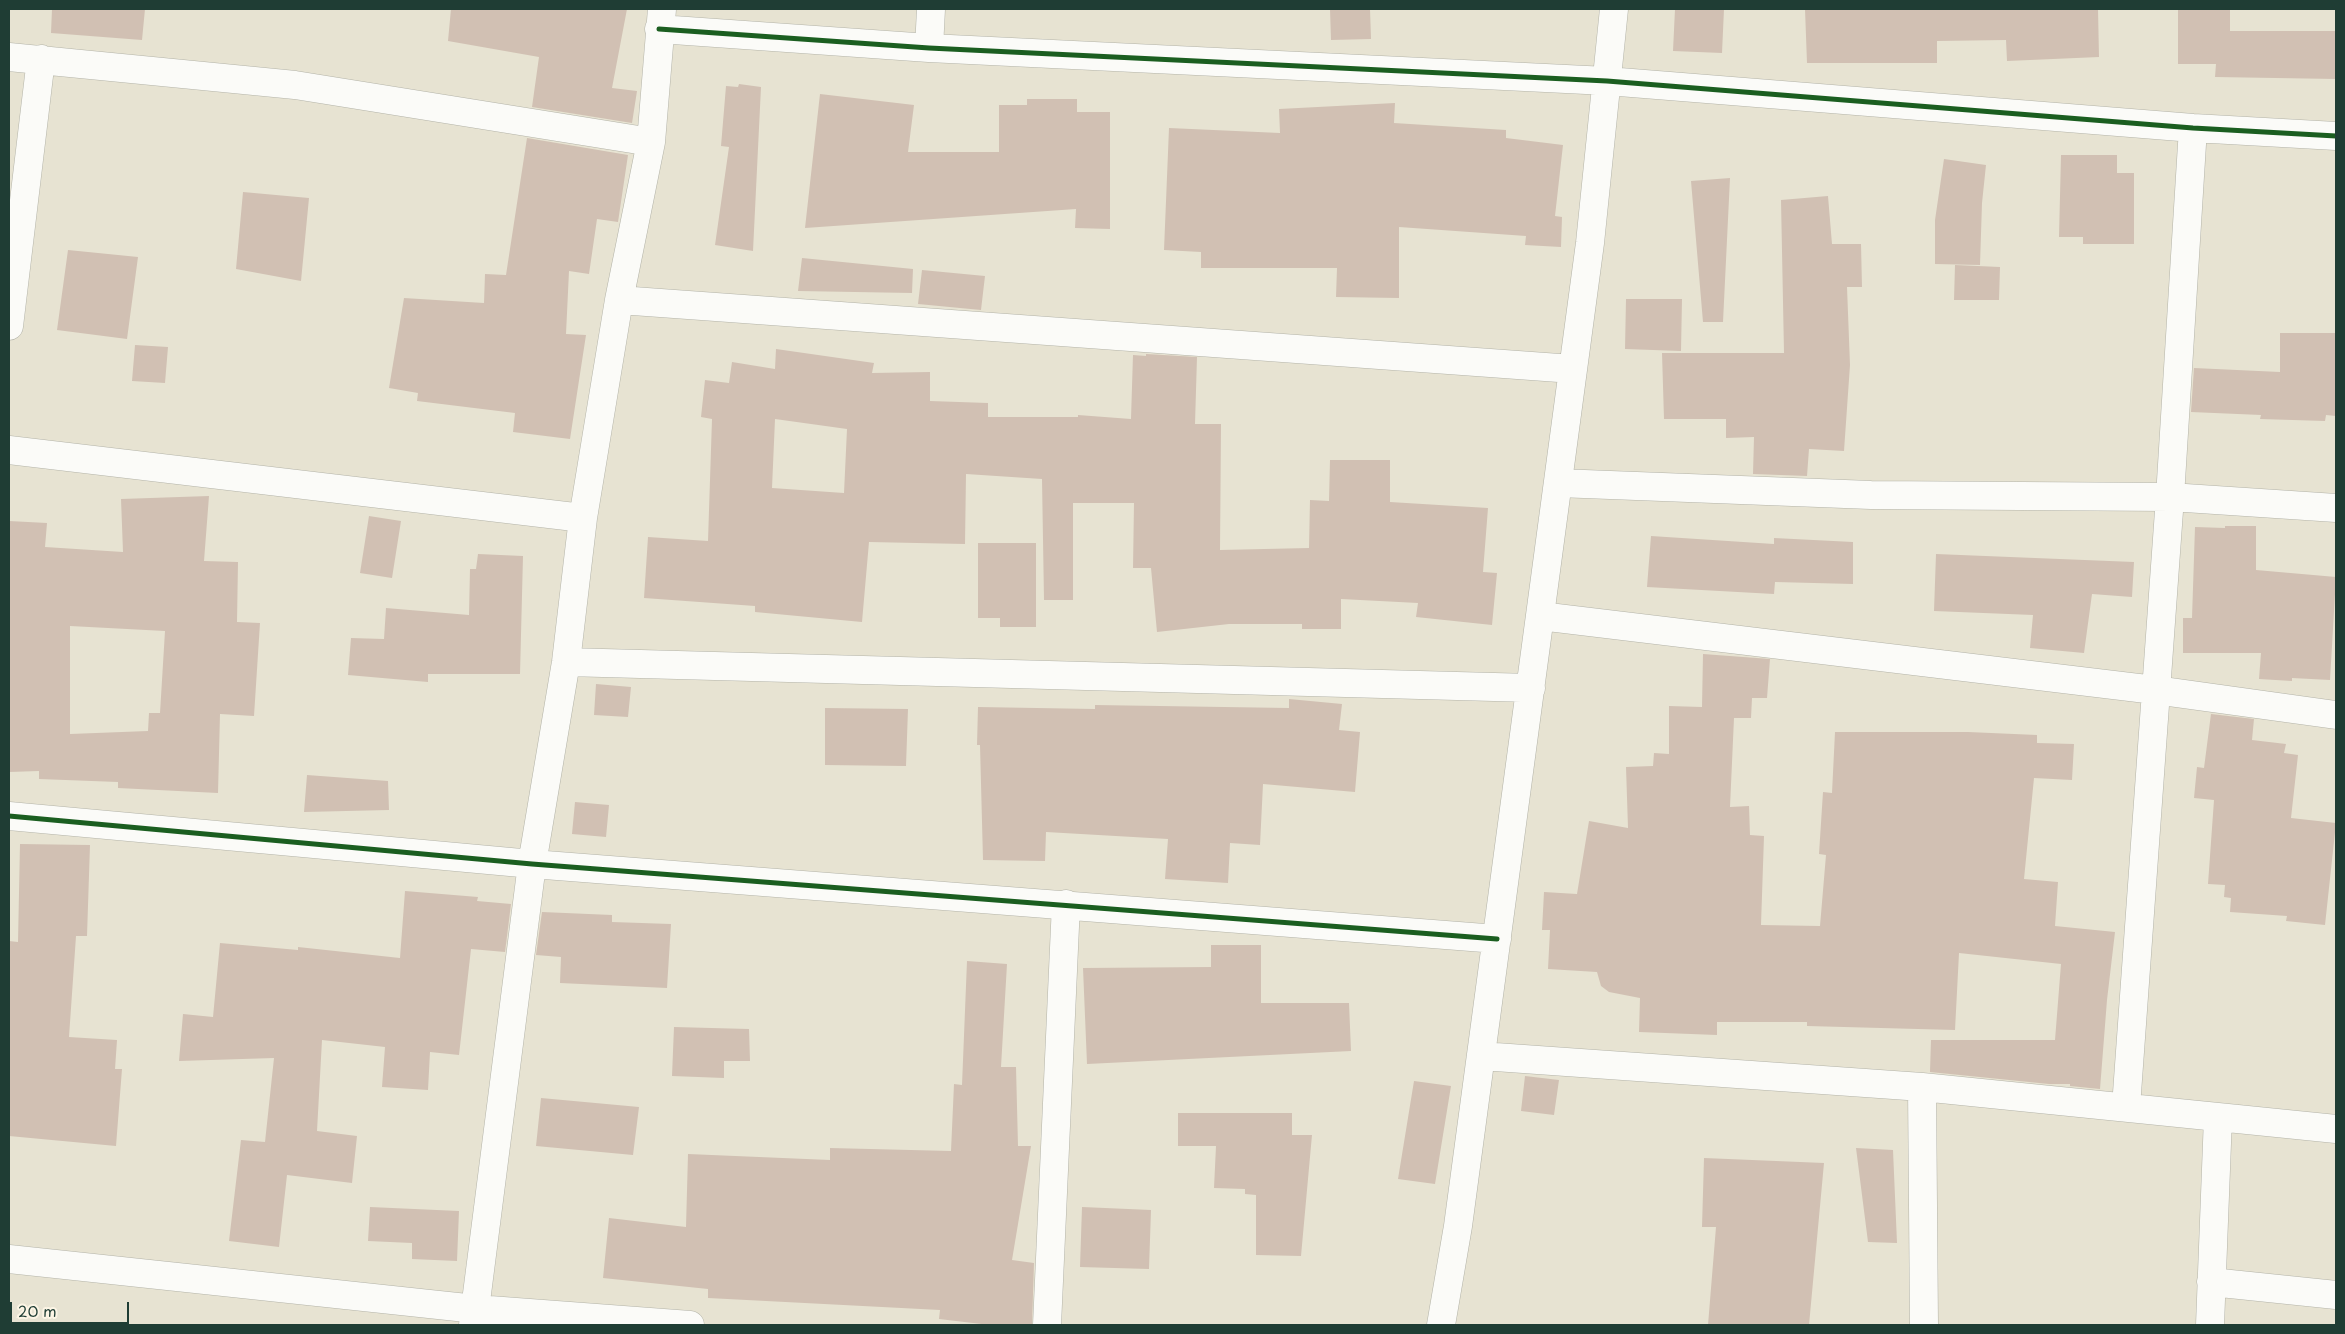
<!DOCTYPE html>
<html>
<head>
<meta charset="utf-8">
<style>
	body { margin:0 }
	#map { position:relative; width:2345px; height:1334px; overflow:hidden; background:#e7e3d2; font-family:"Playpen Sans",sans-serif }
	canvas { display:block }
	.frame { position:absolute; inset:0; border:10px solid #1f3d34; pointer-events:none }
	.scale { position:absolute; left:10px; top:1302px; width:119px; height:22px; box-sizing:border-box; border:2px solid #1f3d34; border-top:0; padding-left:6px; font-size:15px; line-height:18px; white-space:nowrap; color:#1f3d34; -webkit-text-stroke:4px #fcf5e5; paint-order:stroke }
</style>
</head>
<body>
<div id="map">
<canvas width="2345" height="1334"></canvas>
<div class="frame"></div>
<div class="scale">20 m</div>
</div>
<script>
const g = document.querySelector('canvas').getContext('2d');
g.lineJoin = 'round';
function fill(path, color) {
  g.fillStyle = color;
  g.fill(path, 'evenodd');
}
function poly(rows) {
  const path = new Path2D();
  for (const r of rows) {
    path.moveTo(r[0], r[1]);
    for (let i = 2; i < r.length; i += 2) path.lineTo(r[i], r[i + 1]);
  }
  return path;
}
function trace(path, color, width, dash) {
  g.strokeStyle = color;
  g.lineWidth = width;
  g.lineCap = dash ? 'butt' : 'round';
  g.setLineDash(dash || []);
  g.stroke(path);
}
fill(poly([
	[52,9,145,9,142,40,51,33],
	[451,9,627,9,612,88,637,91,632,123,532,107,539,57,448,41],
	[1330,9,1370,9,1371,39,1331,40],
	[1675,9,1724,9,1722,53,1673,51],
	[1805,9,2098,9,2099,57,2007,61,2006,40,1937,41,1937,63,1807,63],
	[2178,9,2230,9,2230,31,2336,31,2336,79,2215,77,2216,64,2178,64],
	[739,84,761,87,753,251,715,245,729,147,721,146,726,86,738,87],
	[820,94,914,105,908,152,999,152,999,105,1027,105,1027,99,1077,99,1077,112,1110,112,1110,229,1075,228,1076,209,805,228],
	[1395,103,1394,123,1506,130,1506,138,1563,145,1555,216,1562,217,1561,247,1525,245,1526,236,1399,227,1399,298,1336,297,1337,268,1201,268,1201,252,1164,250,1169,128,1280,133,1279,109],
	[527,138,628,155,618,222,597,219,589,274,569,271,566,334,586,335,570,439,513,432,515,413,417,401,418,393,389,388,404,298,484,303,485,274,506,275],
	[2061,155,2117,155,2117,173,2134,173,2134,244,2083,244,2083,237,2059,237],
	[1944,159,1986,165,1982,203,1980,265,1935,264,1935,220],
	[1730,178,1723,322,1703,322,1691,181],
	[243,192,309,198,301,281,236,269],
	[1828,196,1832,244,1861,244,1862,287,1847,287,1850,365,1844,451,1809,449,1807,476,1753,474,1754,437,1726,438,1726,419,1664,419,1662,353,1784,353,1781,200],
	[68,250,138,257,127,339,57,330],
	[802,258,913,269,912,293,798,291],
	[1955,265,2000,267,1999,300,1954,300],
	[922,270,985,276,981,310,918,304],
	[1626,299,1682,299,1681,351,1625,349],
	[2280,333,2336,333,2336,416,2326,415,2325,421,2260,419,2261,415,2191,412,2194,368,2280,372],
	[135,345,168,347,165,383,132,381],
	[776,349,874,363,872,373,930,372,930,401,988,403,988,417,1078,417,1078,415,1131,419,1133,355,1146,356,1146,354,1197,357,1195,424,1221,424,1220,550,1309,548,1310,500,1329,501,1330,460,1390,460,1390,502,1488,508,1483,572,1497,573,1492,625,1416,617,1418,603,1341,599,1341,629,1302,629,1302,624,1229,624,1157,632,1151,568,1133,568,1134,503,1073,503,1073,600,1044,600,1042,479,966,474,965,544,869,542,862,622,755,612,755,606,644,598,648,537,708,541,712,419,701,417,705,380,729,383,732,362,775,369],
	[775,419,847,429,844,493,772,488],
	[209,496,204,561,238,562,237,622,260,623,254,716,220,714,218,793,118,788,118,782,39,779,39,771,9,772,9,521,47,523,45,547,123,552,121,499],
	[70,626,165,631,160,713,149,713,148,731,70,734],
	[369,516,401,521,392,578,360,573],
	[2225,526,2256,526,2256,570,2336,577,2330,680,2292,678,2292,681,2259,679,2261,653,2183,653,2183,618,2192,618,2195,527,2225,528],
	[1651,536,1774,544,1774,538,1853,542,1853,584,1775,582,1774,594,1647,587],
	[978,543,1036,543,1036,627,1000,627,1000,618,978,618],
	[478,554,523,556,520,674,428,674,428,682,348,675,351,638,384,639,386,608,469,615,470,569,476,569],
	[1936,554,2134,562,2132,597,2092,594,2084,653,2030,648,2033,615,1934,611],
	[1703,654,1770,659,1767,698,1752,698,1751,718,1734,718,1730,807,1749,806,1750,835,1764,836,1761,925,1820,926,1826,855,1819,854,1823,792,1832,793,1835,732,1968,732,2037,735,2037,743,2074,744,2072,780,2034,778,2024,879,2058,882,2055,926,2115,932,2107,1000,2100,1089,2070,1086,2070,1084,2049,1084,1930,1072,1931,1040,2055,1040,2061,964,1959,953,1955,1030,1807,1026,1807,1022,1717,1022,1717,1035,1639,1032,1640,998,1609,992,1601,986,1597,972,1548,969,1550,930,1542,930,1544,892,1577,894,1589,821,1628,828,1626,767,1653,766,1654,753,1669,754,1669,706,1702,707],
	[596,684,631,687,628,717,594,715],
	[1289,699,1342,704,1339,730,1360,732,1355,792,1263,784,1260,845,1230,843,1228,883,1165,879,1168,839,1046,832,1045,861,983,860,980,745,977,745,978,707,1095,709,1095,705,1289,708],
	[825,708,908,709,906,766,825,765],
	[2211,714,2254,719,2252,740,2286,744,2284,753,2298,755,2291,818,2336,823,2325,925,2286,921,2287,916,2230,912,2231,898,2224,897,2225,885,2208,884,2214,800,2194,798,2197,767,2204,768],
	[307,775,388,781,389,810,304,812],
	[575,802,609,805,606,837,572,834],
	[20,844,90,845,87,936,76,936,69,1037,117,1040,115,1069,122,1069,116,1146,9,1136,9,941,18,942],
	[405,891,478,897,477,901,511,904,505,952,471,949,459,1055,430,1052,428,1090,382,1087,385,1047,322,1040,317,1131,357,1136,352,1183,287,1175,279,1247,229,1241,241,1140,265,1142,274,1058,179,1061,183,1014,213,1017,220,943,298,950,298,947,400,958],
	[542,912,612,915,612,922,671,924,667,988,560,983,561,957,536,955],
	[1211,945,1261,945,1261,1003,1349,1003,1351,1051,1087,1064,1083,968,1211,967],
	[967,961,1007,964,1001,1067,1016,1067,1018,1146,1031,1146,1012,1260,1034,1263,1032,1325,990,1325,939,1319,940,1310,708,1298,708,1289,603,1278,609,1218,686,1227,688,1154,830,1160,830,1148,951,1151,954,1084,962,1085],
	[674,1027,749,1029,750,1061,724,1061,724,1078,672,1076],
	[1525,1076,1559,1080,1554,1115,1521,1111],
	[1414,1081,1451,1086,1435,1184,1398,1179],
	[541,1098,639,1107,633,1155,536,1146],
	[1178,1113,1292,1113,1292,1135,1312,1135,1301,1256,1256,1255,1256,1195,1245,1194,1245,1189,1214,1188,1216,1146,1178,1146],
	[1856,1148,1893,1150,1897,1243,1868,1242],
	[1704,1158,1824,1163,1809,1325,1708,1325,1716,1227,1702,1227],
	[370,1207,459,1211,457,1261,412,1259,412,1243,368,1241],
	[1082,1207,1151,1210,1149,1269,1080,1267]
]), '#d1c0b3');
const minor = poly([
	[659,29,929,48,1607,81,2193,128,2336,136],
	[929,48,931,9],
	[9,57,295,85,651,142],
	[619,300,1573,369],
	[9,326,41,59],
	[9,450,583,518],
	[1558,483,1871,495,2170,497,2336,508],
	[1540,616,2155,690,2336,715],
	[566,662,1531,688],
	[9,816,532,864,1497,939],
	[1481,1056,1922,1087,2336,1129],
	[1922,1087,1924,1325],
	[2126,1107,2170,497,2193,128],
	[9,1259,476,1309,690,1325],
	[2211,1282,2336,1295],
	[473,1325,532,864,566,662,583,518,619,300,651,142,662,9],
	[1047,1325,1066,904],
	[1441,1325,1458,1226,1590,243,1614,9],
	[2210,1325,2218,1117]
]);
trace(minor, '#b3b3a8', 29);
trace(minor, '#fbfbf8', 28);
trace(poly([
	[659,29,929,48,1607,81,2193,128,2336,136],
	[9,816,532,864,1497,939]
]), '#1b5e20', 5);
</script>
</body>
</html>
